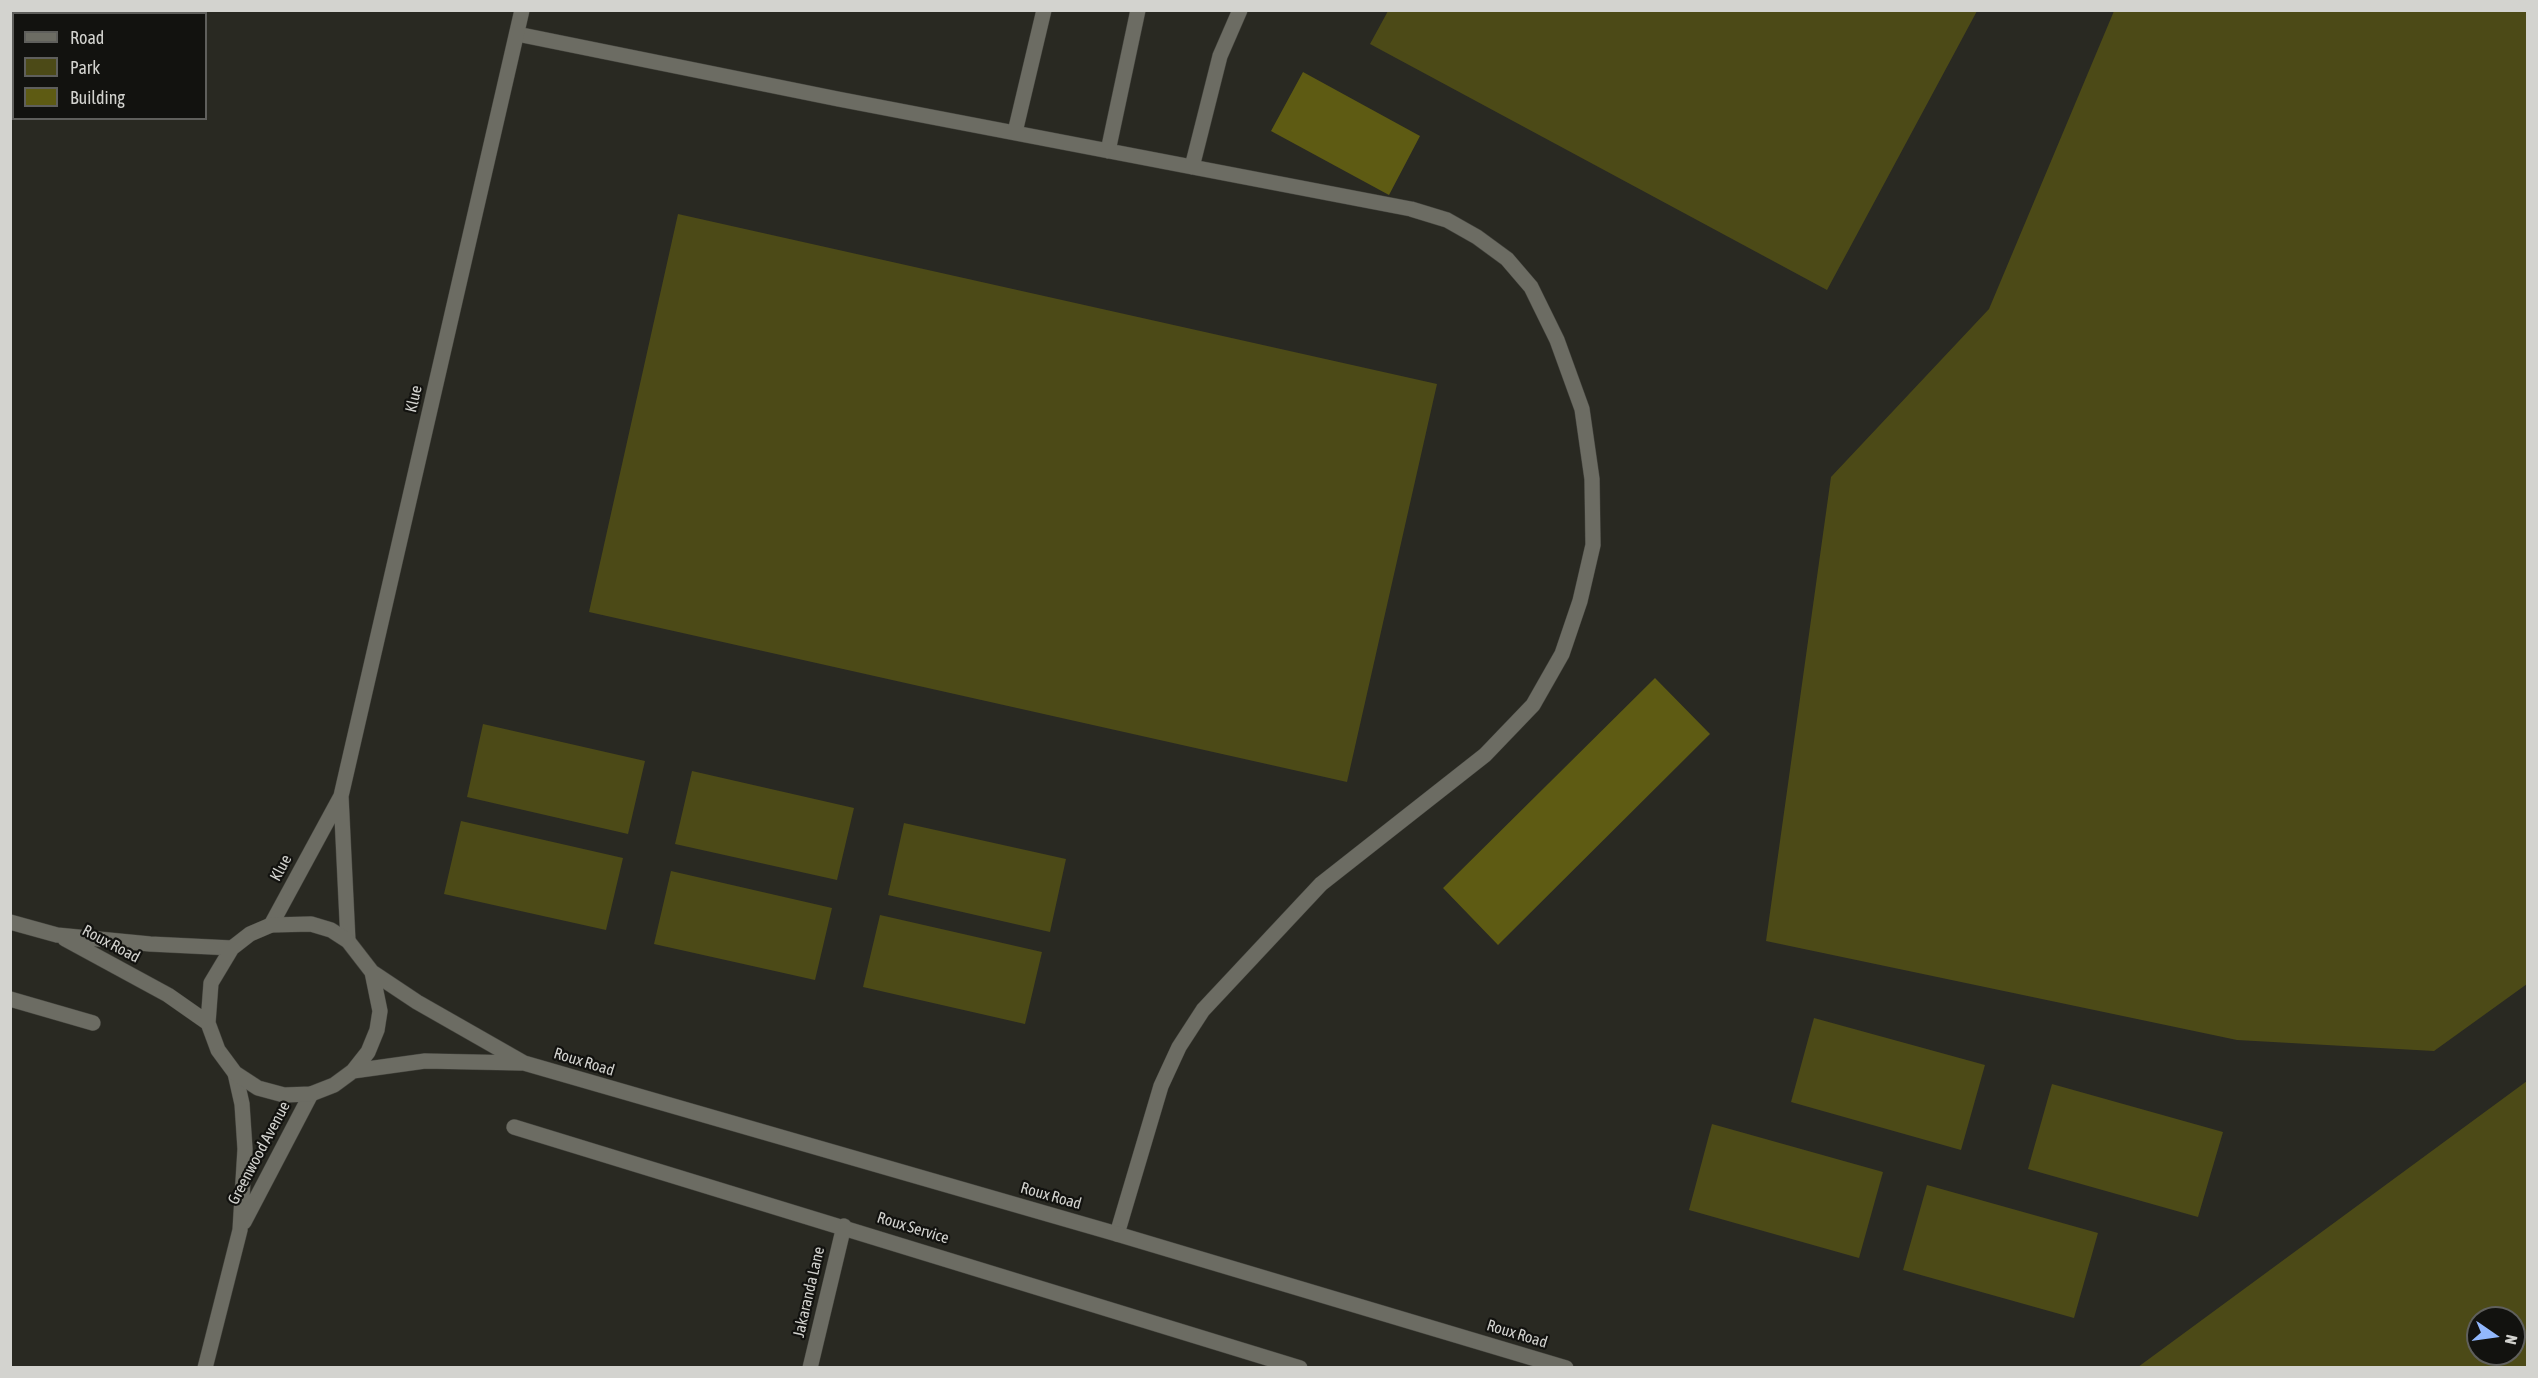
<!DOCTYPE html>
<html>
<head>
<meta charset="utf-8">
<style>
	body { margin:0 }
	#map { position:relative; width:2538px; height:1378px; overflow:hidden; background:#292922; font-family:"Asap Condensed",sans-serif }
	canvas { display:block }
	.frame { position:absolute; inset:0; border:12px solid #d3d3cf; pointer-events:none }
	.legend { position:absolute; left:12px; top:12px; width:195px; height:108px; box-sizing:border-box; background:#12120f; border:2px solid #5f5f5c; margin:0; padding:8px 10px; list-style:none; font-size:18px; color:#d3d3cf }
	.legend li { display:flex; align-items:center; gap:12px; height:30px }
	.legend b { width:30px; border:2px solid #5f5f5c }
	.north { position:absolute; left:2466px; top:1306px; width:60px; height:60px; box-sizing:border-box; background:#12120f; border:2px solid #5f5f5c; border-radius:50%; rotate:103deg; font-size:16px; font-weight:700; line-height:24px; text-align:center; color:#d3d3cf }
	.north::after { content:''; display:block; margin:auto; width:21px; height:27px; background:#92b8fd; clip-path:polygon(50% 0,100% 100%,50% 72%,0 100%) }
</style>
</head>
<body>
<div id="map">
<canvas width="2538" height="1378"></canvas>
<div class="frame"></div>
<ul class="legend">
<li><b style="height:8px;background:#6c6c63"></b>Road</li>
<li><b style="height:16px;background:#4c4a17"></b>Park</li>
<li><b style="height:16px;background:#5e5b13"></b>Building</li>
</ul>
<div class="north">N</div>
</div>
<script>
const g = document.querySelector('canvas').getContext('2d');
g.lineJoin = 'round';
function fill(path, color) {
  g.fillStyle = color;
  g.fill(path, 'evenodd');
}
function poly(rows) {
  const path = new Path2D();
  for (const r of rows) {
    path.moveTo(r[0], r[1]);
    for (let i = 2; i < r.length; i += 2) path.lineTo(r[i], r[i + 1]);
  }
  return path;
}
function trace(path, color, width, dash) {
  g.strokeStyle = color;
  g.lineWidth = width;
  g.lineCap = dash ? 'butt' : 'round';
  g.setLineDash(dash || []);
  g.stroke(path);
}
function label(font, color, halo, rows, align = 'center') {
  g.font = font + ' "Asap Condensed",sans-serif';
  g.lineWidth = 4.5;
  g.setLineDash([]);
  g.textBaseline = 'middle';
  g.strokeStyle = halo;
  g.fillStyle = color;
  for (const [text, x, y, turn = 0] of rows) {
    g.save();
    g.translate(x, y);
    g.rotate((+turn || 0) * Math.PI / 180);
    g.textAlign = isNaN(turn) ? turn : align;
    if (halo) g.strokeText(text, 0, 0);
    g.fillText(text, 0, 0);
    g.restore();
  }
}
fill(poly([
	[1388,11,1388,10,1977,11,1827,290,1370,44],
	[2114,11,2527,11,2527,984,2434,1051,2237,1040,1766,941,1831,477,1989,309],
	[678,214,1437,384,1347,782,589,612],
	[483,724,645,761,628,834,467,797],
	[692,771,854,808,837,880,675,844],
	[461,821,623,858,606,930,444,894],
	[904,823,1066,859,1050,932,888,895],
	[671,871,832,908,815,980,654,944],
	[880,915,1042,952,1025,1024,863,987],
	[1814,1018,1985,1065,1961,1150,1791,1102],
	[2527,1081,2527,1367,2138,1367],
	[2478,1318,2514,1318,2514,1354,2478,1354],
	[2052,1084,2223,1132,2198,1217,2028,1169],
	[1712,1124,1883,1172,1859,1258,1689,1210],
	[1927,1185,2098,1233,2074,1318,1903,1270]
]), '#4c4a17');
fill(poly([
	[1303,72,1420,136,1389,195,1271,131],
	[1655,678,1710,734,1498,945,1443,888]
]), '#5e5b13');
const lane = poly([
	[517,34,838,99,1411,209,1447,220,1477,237,1507,259,1531,287,1557,340,1582,409,1592,479,1593,545,1580,601,1562,654,1533,705,1485,755,1321,884,1203,1010,1179,1047,1161,1086,1117,1234],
	[1015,132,1044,10],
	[1108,151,1138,10],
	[1192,167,1220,56,1240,10]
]);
const street = poly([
	[341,796,348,941],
	[271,925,341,796,522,10],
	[10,999,93,1023],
	[514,1127,1300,1368],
	[244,1222,311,1094],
	[205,1368,240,1230,245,1149,242,1104,235,1073],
	[810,1368,844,1226]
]);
const secondary = poly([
	[10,922,57,935,150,944,232,948],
	[65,939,168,995,208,1023],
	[372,972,380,1011,377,1030,368,1052,353,1071,334,1085,311,1094,284,1095,258,1088,235,1073,218,1050,208,1023,211,983,232,948,250,934,271,925,311,924,331,930,348,941,372,972,417,1002,524,1063,1117,1234,1566,1368],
	[353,1071,425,1061,521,1063]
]);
trace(lane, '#44443e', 16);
trace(street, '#44443e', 16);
trace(secondary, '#44443e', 16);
trace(lane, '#6c6c63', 15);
trace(street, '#6c6c63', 15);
trace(secondary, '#6c6c63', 15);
label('16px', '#d3d3cf', '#12120f', [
	["Klue",414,399,-77],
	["Klue",281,868,-62],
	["Roux Road",111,944,28],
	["Roux Road",584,1062,17],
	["Greenwood Avenue",259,1153,-62],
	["Roux Road",1051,1196,16],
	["Roux Service",913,1228,17],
	["Jakaranda Lane",809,1292,-77],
	["Roux Road",1517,1334,17]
]);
</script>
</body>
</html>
